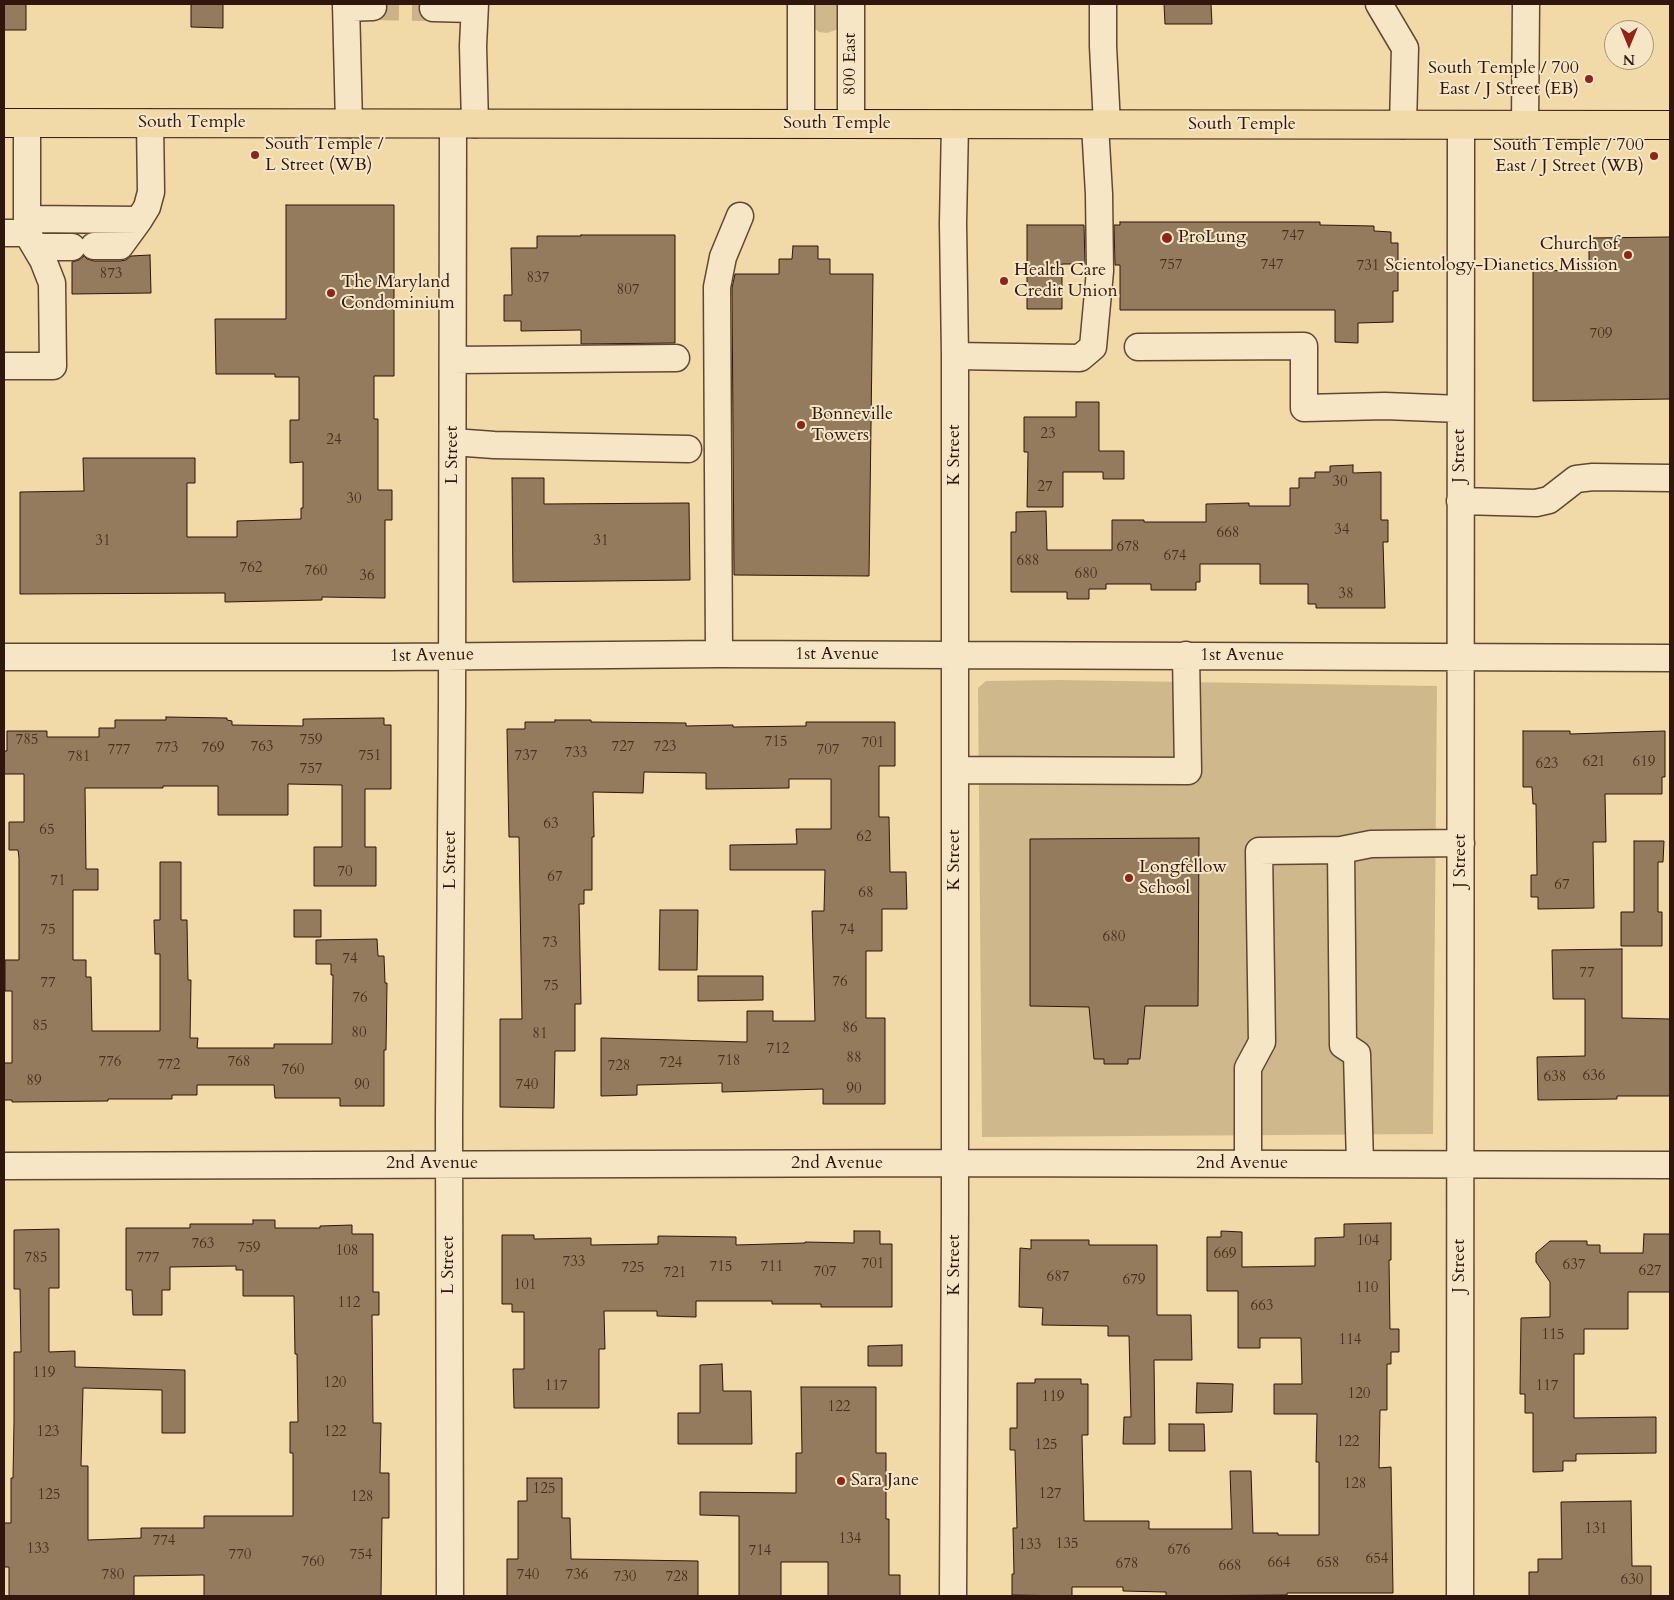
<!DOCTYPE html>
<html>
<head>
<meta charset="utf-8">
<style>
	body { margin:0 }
	#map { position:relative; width:1674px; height:1600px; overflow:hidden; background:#f1d9a8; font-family:Cardo,serif }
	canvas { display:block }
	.frame { position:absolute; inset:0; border:5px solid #30160c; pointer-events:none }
	.north { position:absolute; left:1604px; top:20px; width:50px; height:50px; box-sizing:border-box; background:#f6e6c6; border:1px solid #a7937c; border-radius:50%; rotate:180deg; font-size:14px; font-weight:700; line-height:20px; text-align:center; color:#30160c }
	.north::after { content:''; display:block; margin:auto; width:18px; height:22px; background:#8f2418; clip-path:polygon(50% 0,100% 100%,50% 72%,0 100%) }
</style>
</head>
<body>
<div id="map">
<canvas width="1674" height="1600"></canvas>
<div class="frame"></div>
<div class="north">N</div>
</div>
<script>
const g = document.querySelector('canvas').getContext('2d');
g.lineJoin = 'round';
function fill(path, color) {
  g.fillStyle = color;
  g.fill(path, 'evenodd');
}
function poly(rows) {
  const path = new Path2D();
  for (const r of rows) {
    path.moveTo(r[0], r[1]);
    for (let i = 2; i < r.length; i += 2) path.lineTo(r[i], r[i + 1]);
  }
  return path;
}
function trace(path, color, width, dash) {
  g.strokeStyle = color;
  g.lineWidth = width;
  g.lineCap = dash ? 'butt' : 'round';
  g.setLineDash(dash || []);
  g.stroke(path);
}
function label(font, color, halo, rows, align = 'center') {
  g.font = font + ' Cardo,serif';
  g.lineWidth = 4;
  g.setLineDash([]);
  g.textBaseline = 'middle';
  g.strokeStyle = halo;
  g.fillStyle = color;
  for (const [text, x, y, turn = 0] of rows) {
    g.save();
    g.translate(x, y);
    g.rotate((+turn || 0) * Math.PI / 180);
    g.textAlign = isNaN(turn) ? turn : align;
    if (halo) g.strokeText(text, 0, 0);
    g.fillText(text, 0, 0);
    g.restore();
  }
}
fill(poly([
	[810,4,841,4,840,25,836,30,827,33,819,32,813,27],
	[1059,680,1437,686,1433,1134,982,1137,978,688,986,681]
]), '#d0b88d');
const building = poly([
	[4,4,26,4,26,30,4,30,4,4],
	[191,4,223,4,223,28,191,27,191,4],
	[1164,4,1211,4,1212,24,1165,24,1164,4],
	[286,205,394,205,394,376,374,376,374,419,378,419,378,490,392,490,392,520,385,520,385,598,322,597,322,600,225,602,225,593,20,594,20,492,84,491,83,458,195,458,195,483,187,483,187,537,237,537,237,521,301,519,301,508,303,508,303,462,290,463,290,420,299,420,299,377,275,377,275,374,216,374,215,319,286,319,286,205],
	[1120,222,1320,222,1320,225,1374,226,1374,231,1391,232,1391,243,1398,243,1398,291,1393,291,1393,322,1358,323,1358,343,1335,342,1335,310,1120,310,1120,265,1115,265,1114,225,1120,225,1120,222],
	[1027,225,1084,225,1085,264,1062,264,1062,309,1027,309,1027,225],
	[581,235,675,235,675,343,581,344,581,330,521,331,521,321,504,321,504,295,512,295,511,248,537,248,537,236,581,236,581,235],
	[1670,237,1670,399,1533,401,1533,271,1589,270,1589,238,1670,237],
	[793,246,818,246,818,259,830,259,830,274,873,274,869,576,734,575,732,288,735,274,779,274,779,259,792,259,793,246],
	[150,255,151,293,72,294,72,262,79,260,84,256,87,259,94,261,120,261,126,260,131,256,150,255],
	[1076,402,1099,402,1099,451,1124,451,1124,479,1103,479,1103,472,1063,472,1063,507,1027,507,1028,452,1024,452,1024,417,1076,417,1076,402],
	[1353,465,1353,473,1381,472,1381,520,1388,520,1388,542,1383,542,1385,608,1316,608,1316,604,1308,604,1308,584,1260,584,1260,564,1200,564,1200,582,1196,582,1196,590,1151,590,1151,584,1106,584,1106,589,1089,589,1089,599,1067,599,1067,592,1011,592,1011,532,1016,532,1016,512,1046,511,1047,550,1112,550,1112,520,1144,520,1144,522,1206,522,1206,504,1249,503,1249,506,1290,506,1290,488,1299,488,1299,478,1315,478,1315,472,1330,472,1330,466,1353,465],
	[512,478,544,478,544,504,689,503,690,580,513,582,512,478],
	[166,717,227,718,227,720,232,721,232,725,303,726,303,719,384,718,384,725,391,725,391,789,365,789,365,847,376,847,376,886,314,886,314,847,342,847,342,785,288,784,288,815,218,815,218,786,163,786,163,788,85,788,86,869,98,869,98,890,73,890,73,960,86,960,86,977,91,977,92,1031,160,1031,160,954,155,954,154,920,160,920,160,862,181,862,181,920,187,920,188,980,191,980,190,1038,198,1038,197,1048,274,1048,274,1044,332,1044,333,975,331,975,331,964,316,964,316,940,377,939,378,956,384,956,385,983,387,983,386,1050,384,1050,384,1106,340,1106,340,1098,275,1098,274,1085,197,1085,197,1095,172,1095,172,1099,108,1099,108,1101,12,1102,12,1100,4,1100,4,1063,12,1063,12,991,5,991,5,960,19,960,19,858,18,850,9,850,9,822,24,822,24,774,4,774,4,751,7,751,7,731,47,731,47,737,99,737,99,728,115,728,115,720,166,720,166,717],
	[555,720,591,720,591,722,686,723,686,726,733,725,733,727,806,726,806,722,895,722,895,766,879,766,879,817,889,817,890,872,906,872,907,909,882,909,882,951,866,951,866,1018,885,1018,885,1104,823,1104,823,1089,722,1092,722,1083,637,1085,637,1095,601,1096,601,1038,747,1042,747,1011,773,1011,773,1021,815,1021,812,911,824,911,825,870,730,870,730,845,797,844,796,829,831,829,831,779,789,779,789,788,706,789,706,773,644,772,643,793,593,792,594,837,592,837,592,890,584,890,584,904,579,904,581,1004,575,1004,575,1051,555,1051,554,1108,500,1107,500,1019,522,1019,519,837,509,837,507,729,525,729,525,722,555,722,555,720],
	[1523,731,1570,731,1570,734,1665,731,1665,777,1662,777,1662,794,1605,794,1606,842,1593,842,1594,908,1538,909,1538,897,1531,897,1531,875,1537,875,1536,804,1533,804,1532,787,1523,787,1523,731],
	[1199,838,1198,1006,1145,1006,1140,1059,1128,1059,1128,1064,1104,1064,1104,1059,1094,1059,1089,1007,1030,1006,1030,839,1199,838],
	[1634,841,1664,841,1663,862,1658,862,1658,912,1662,912,1662,946,1621,946,1621,912,1634,912,1634,841],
	[294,910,321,910,321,937,294,937,294,910],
	[660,910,698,910,697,970,659,970,660,910],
	[1622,949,1622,1018,1670,1019,1670,1096,1617,1096,1617,1099,1538,1100,1537,1057,1585,1056,1585,999,1553,999,1552,950,1622,949],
	[698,976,763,976,763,1000,698,1001,698,976],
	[253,1220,275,1220,275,1228,320,1228,320,1226,352,1225,352,1234,373,1234,373,1292,379,1292,379,1315,372,1315,373,1423,381,1423,380,1473,389,1473,389,1518,382,1518,381,1596,204,1596,204,1575,134,1576,134,1596,9,1596,9,1567,4,1567,4,1523,11,1523,11,1478,13,1478,14,1421,14,1352,21,1352,20,1289,14,1289,14,1230,59,1229,59,1288,49,1288,49,1352,75,1351,75,1367,185,1370,185,1433,162,1433,162,1390,83,1388,81,1466,88,1466,88,1540,141,1538,141,1528,204,1528,204,1516,293,1516,293,1453,290,1453,290,1422,298,1422,297,1354,295,1354,294,1296,243,1296,243,1270,236,1270,236,1266,170,1267,170,1290,162,1290,162,1315,133,1315,132,1290,126,1290,126,1228,190,1228,190,1224,253,1224,253,1220],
	[1391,1223,1391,1260,1389,1260,1390,1329,1399,1329,1399,1352,1391,1352,1391,1364,1387,1364,1387,1410,1380,1410,1379,1468,1391,1467,1393,1593,1287,1593,1287,1595,1166,1596,1166,1592,1123,1591,1123,1587,1072,1587,1072,1596,1012,1595,1012,1574,1014,1574,1013,1528,1017,1528,1015,1450,1010,1450,1010,1428,1017,1428,1017,1383,1035,1383,1035,1379,1081,1379,1081,1384,1088,1384,1088,1435,1082,1435,1084,1521,1149,1521,1149,1529,1232,1529,1230,1471,1251,1471,1253,1533,1278,1533,1278,1535,1319,1535,1319,1462,1316,1462,1317,1414,1274,1414,1274,1384,1302,1384,1301,1338,1260,1338,1260,1348,1238,1348,1238,1291,1207,1291,1207,1237,1221,1237,1221,1231,1242,1232,1242,1267,1315,1266,1315,1238,1344,1237,1344,1224,1391,1223],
	[854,1231,880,1231,880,1244,892,1244,892,1307,821,1307,821,1304,772,1304,772,1301,696,1301,696,1317,657,1316,657,1311,604,1311,605,1349,599,1349,599,1408,514,1408,513,1369,524,1369,524,1312,512,1312,512,1304,502,1304,502,1235,534,1235,534,1239,591,1238,591,1245,658,1244,658,1236,736,1237,736,1245,805,1243,805,1242,854,1243,854,1231],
	[1644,1234,1670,1234,1670,1292,1628,1292,1628,1329,1584,1329,1584,1354,1574,1354,1574,1418,1656,1417,1656,1453,1576,1454,1576,1461,1563,1461,1563,1471,1533,1472,1533,1413,1525,1413,1525,1394,1520,1394,1521,1318,1550,1317,1550,1282,1536,1262,1536,1253,1550,1241,1587,1241,1587,1245,1600,1245,1600,1253,1643,1253,1644,1234],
	[1031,1240,1089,1240,1089,1245,1157,1245,1157,1315,1191,1315,1192,1360,1154,1360,1155,1444,1123,1444,1124,1417,1131,1417,1129,1336,1108,1336,1108,1326,1042,1325,1043,1308,1019,1307,1020,1248,1031,1249,1031,1240],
	[902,1345,902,1366,868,1366,868,1346,902,1345],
	[722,1364,723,1391,751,1391,752,1444,678,1444,678,1413,700,1413,700,1365,722,1364],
	[1197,1383,1233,1384,1232,1412,1196,1413,1197,1383],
	[801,1387,876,1387,876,1453,886,1453,886,1519,889,1519,889,1575,900,1575,900,1596,828,1596,828,1562,781,1562,781,1596,739,1596,739,1516,700,1515,700,1492,796,1493,796,1453,802,1453,801,1387],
	[1169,1424,1204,1424,1205,1451,1169,1451,1169,1424],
	[527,1478,562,1478,562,1518,570,1518,571,1559,698,1561,698,1596,507,1596,507,1559,518,1559,518,1501,527,1501,527,1478],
	[1631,1501,1632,1566,1651,1566,1651,1596,1529,1596,1529,1572,1538,1572,1538,1559,1562,1559,1561,1502,1631,1501]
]);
fill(building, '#947b5d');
trace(building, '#30160c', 1);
trace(poly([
	[373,7,433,8]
]), '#cab289', 26, [26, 13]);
const minor = poly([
	[346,4,349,124],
	[475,4,473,46,475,124],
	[801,4,801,124],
	[851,4,851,124],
	[1103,4,1103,46,1107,125],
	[1379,4,1405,48,1403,125],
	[346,8,373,7],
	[433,8,474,9],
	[27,123,27,219,139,220,147,207,151,192,150,123],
	[1525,125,1526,4],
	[4,233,27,233,27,219],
	[94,246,120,246,139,220],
	[36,247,72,247],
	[1138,347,1304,346,1304,408,1385,406,1460,409],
	[955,356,1080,358,1093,347,1100,271,1099,194,1095,125],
	[453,360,676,358],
	[4,366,53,366,52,283,43,260,27,233],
	[453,442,494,445,688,449],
	[1460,501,1536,503,1549,500,1576,479,1593,477,1670,478],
	[719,654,717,287,723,257,740,216],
	[4,657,390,657,719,654,1670,658],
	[955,770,1188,771,1186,655],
	[1248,1164,1248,1068,1262,1042,1259,851,1341,850],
	[1360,1164,1357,1054,1343,1045,1341,850,1371,844,1461,843],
	[4,1166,955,1163,1670,1165],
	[450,1596,449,1119,452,704,453,124],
	[953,1596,955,1209,955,356,953,223,955,124],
	[1460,1596,1461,125]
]);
const major = poly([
	[4,123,1670,125]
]);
trace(minor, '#604733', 29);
trace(major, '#30160c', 30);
trace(minor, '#f6e6c6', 26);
trace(major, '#f1d9a8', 28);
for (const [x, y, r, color] of [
	[1589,79,5,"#8f2418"],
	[255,155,5,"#8f2418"],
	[1654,156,5,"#8f2418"],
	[1167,238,6,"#8f2418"],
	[1628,255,5,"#8f2418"],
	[1004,281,5,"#8f2418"],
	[331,293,5,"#8f2418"],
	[801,425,5,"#8f2418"],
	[1129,878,5,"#8f2418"],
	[841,1481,5,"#8f2418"]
]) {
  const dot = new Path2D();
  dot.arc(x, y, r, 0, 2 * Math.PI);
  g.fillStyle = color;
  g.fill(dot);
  trace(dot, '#f6e6c6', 2);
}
label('15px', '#492f20', null, [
	["747",1293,237],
	["757",1171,266],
	["747",1272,266],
	["731",1368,267],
	["873",111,275],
	["837",538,279],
	["807",628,291],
	["709",1601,335],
	["23",1048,435],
	["24",334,441],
	["30",1340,483],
	["27",1045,488],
	["30",354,500],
	["34",1342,531],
	["668",1228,534],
	["31",103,542],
	["31",601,542],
	["678",1128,548],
	["674",1175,557],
	["688",1028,562],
	["762",251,569],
	["760",316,572],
	["680",1086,575],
	["36",367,577],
	["38",1346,595],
	["785",27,741],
	["759",311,741],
	["715",776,743],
	["701",873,744],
	["763",262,748],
	["727",623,748],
	["723",665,748],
	["773",167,749],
	["769",213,749],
	["777",119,751],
	["707",828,751],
	["733",576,754],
	["751",370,757],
	["737",526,757],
	["781",79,758],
	["621",1594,763],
	["619",1644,763],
	["623",1547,765],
	["757",311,770],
	["63",551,825],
	["65",47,831],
	["62",864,838],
	["70",345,873],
	["67",555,878],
	["71",58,882],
	["67",1562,886],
	["68",866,894],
	["75",48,931],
	["74",847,931],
	["680",1114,938],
	["73",550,944],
	["74",350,960],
	["77",1587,974],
	["76",840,983],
	["77",48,984],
	["75",551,987],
	["76",360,999],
	["85",40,1027],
	["86",850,1029],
	["80",359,1034],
	["81",540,1035],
	["712",778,1050],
	["88",854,1059],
	["718",729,1062],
	["776",110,1063],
	["768",239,1063],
	["724",671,1064],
	["772",169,1066],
	["728",619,1067],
	["760",293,1071],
	["636",1594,1077],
	["638",1555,1078],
	["89",34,1082],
	["90",362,1086],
	["740",527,1086],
	["90",854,1090],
	["104",1368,1242],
	["763",203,1245],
	["759",249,1249],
	["108",347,1252],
	["669",1225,1255],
	["785",36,1259],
	["777",148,1259],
	["733",574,1263],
	["701",873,1265],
	["637",1574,1266],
	["715",721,1268],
	["711",772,1268],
	["725",633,1269],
	["627",1650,1272],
	["707",825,1273],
	["721",675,1274],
	["687",1058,1278],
	["679",1134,1281],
	["101",525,1286],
	["110",1367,1289],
	["112",349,1304],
	["663",1262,1307],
	["115",1553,1336],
	["114",1350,1341],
	["119",44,1374],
	["120",335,1384],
	["117",556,1387],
	["117",1547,1387],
	["120",1359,1395],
	["119",1053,1398],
	["122",839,1408],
	["123",48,1433],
	["122",335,1433],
	["122",1348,1443],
	["125",1046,1446],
	["128",1355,1485],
	["125",544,1490],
	["127",1050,1495],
	["125",49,1496],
	["128",362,1498],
	["131",1596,1530],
	["134",850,1540],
	["774",164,1542],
	["135",1067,1545],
	["133",1030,1546],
	["133",38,1550],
	["676",1179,1551],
	["714",760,1552],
	["770",240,1556],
	["754",361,1556],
	["654",1377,1560],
	["760",313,1563],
	["664",1279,1564],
	["658",1328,1564],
	["678",1127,1565],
	["668",1230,1567],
	["780",113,1576],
	["740",528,1576],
	["736",577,1576],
	["730",625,1578],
	["728",677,1578],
	["630",1632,1581]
]);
label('18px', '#30160c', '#f6e6c6', [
	["800 East",851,64,-90],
	["South Temple",192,123],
	["South Temple",837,124],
	["South Temple",1242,125],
	["L Street",453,455,-90],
	["K Street",955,455,-90],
	["J Street",1460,456,-90],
	["1st Avenue",837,655],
	["1st Avenue",432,656,-1],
	["1st Avenue",1242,656],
	["L Street",451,860,-90],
	["K Street",955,860,-90],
	["J Street",1461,861,-90],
	["2nd Avenue",432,1164],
	["2nd Avenue",837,1164],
	["2nd Avenue",1242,1164],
	["L Street",449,1265,-90],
	["K Street",955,1265,-90],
	["J Street",1460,1266,-90]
]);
label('18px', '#30160c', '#f6e6c6', [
	["South Temple / 700",1579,69,"right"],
	["East / J Street (EB)",1579,90,"right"],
	["South Temple /",265,145],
	["L Street (WB)",265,166],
	["South Temple / 700",1644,146,"right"],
	["East / J Street (WB)",1644,167,"right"],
	["ProLung",1178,238],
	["Church of",1618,245,"right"],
	["Scientology-Dianetics Mission",1618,266,"right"],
	["Health Care",1014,271],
	["Credit Union",1014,292],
	["The Maryland",341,283],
	["Condominium",341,304],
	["Bonneville",811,415],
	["Towers",811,436],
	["Longfellow",1139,868],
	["School",1139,889],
	["Sara Jane",851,1481]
], 'left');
</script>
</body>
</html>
